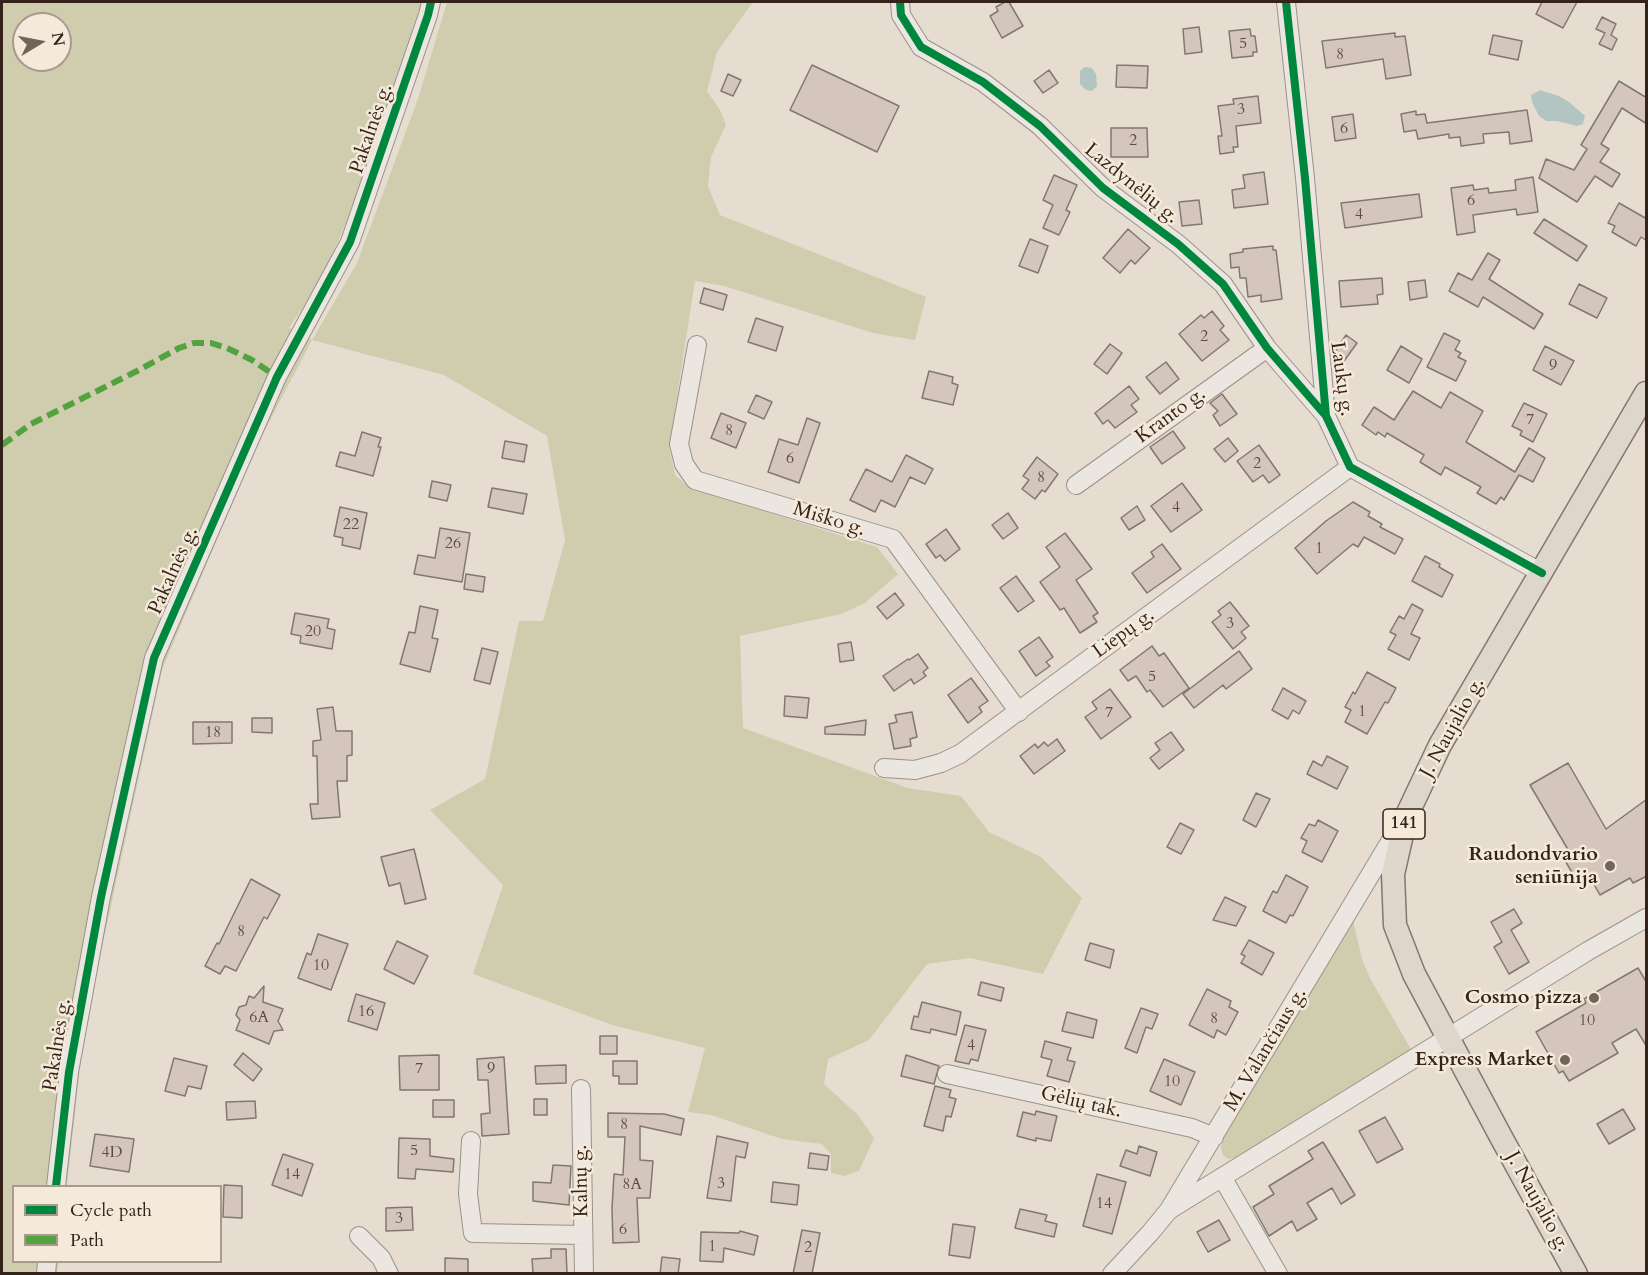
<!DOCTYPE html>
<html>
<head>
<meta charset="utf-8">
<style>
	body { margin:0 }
	#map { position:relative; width:1648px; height:1275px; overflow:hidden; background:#e6ddd0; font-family:Cardo,serif }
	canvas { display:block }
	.frame { position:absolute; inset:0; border:3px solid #35231b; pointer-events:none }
	.legend { position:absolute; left:12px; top:1185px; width:210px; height:78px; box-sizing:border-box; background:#f5eada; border:2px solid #a89a8e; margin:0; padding:8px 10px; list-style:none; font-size:18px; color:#35231b }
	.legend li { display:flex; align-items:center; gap:12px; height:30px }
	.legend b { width:30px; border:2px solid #a89a8e }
	.north { position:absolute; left:12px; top:12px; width:60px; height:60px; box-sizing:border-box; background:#f5eada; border:2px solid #a89a8e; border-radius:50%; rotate:80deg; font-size:16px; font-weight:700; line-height:24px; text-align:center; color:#35231b }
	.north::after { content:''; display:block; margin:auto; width:21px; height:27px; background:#73645a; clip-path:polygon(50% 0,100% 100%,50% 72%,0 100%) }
</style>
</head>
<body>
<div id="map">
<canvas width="1648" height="1275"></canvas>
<div class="frame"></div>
<ul class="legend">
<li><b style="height:8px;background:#00873e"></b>Cycle path</li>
<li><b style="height:8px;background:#53a240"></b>Path</li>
</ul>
<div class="north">N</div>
</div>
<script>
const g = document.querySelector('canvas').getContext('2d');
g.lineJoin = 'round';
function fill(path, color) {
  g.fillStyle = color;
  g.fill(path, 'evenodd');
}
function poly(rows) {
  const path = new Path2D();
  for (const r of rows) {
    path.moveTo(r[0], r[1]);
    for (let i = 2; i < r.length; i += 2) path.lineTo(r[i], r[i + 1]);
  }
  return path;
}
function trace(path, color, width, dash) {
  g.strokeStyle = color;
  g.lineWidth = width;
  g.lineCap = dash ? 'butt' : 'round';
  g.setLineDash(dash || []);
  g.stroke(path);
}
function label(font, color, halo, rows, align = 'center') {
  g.font = font + ' Cardo,serif';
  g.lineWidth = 5;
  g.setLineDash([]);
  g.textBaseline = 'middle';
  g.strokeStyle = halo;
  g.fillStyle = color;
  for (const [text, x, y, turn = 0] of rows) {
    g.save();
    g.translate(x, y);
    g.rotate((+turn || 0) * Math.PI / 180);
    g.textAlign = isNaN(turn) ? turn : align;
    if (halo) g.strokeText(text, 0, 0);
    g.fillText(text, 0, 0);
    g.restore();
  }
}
fill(poly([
	[2,2,423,2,358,196,319,284,289,328,312,340,357,263,418,99,447,2,753,2,717,52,707,91,720,110,726,125,711,157,708,186,720,215,926,297,915,340,873,333,724,286,695,281,669,447,675,475,689,487,877,547,898,574,865,603,841,614,740,636,743,728,908,788,961,796,989,832,1041,857,1082,898,1043,974,970,958,927,964,869,1040,828,1059,824,1084,858,1115,874,1138,859,1171,844,1176,831,1173,831,1154,822,1144,782,1139,711,1115,688,1112,705,1048,612,1025,473,974,503,885,430,810,485,779,519,621,543,621,565,540,547,436,444,375,312,340,255,449,162,670,84,1031,67,1186,14,1186,14,1262,59,1262,57,1273,2,1274],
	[24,24,60,24,60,60,24,60],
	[1353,921,1362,959,1370,978,1412,1051,1236,1158,1228,1159,1223,1155,1221,1147,1225,1131]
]), '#cfcdae');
fill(poly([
	[1085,67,1092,68,1096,74,1097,86,1092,91,1086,90,1080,84,1080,71],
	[1540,90,1559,96,1569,102,1585,116,1583,124,1577,126,1557,121,1546,121,1539,116,1532,102,1531,95]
]), '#b2c5c1');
const building = poly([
	[1005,2,1009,2,1023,26,1002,38,990,16,998,11,996,7,1005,2],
	[1542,2,1577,2,1563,28,1536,14,1542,2],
	[1602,17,1616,24,1611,35,1617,39,1612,50,1599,44,1605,33,1596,29,1602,17],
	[1199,27,1202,52,1185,54,1183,29,1199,27],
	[1250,29,1251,36,1255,36,1257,52,1253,52,1253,56,1232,58,1229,31,1250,29],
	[1395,33,1395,37,1405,36,1411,75,1386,79,1383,59,1326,68,1322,41,1395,33],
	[1493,35,1522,41,1518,60,1489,54,1493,35],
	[812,65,899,106,877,152,790,110,812,65],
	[1117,65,1148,66,1147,88,1116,87,1117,65],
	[1049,70,1058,83,1043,93,1034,81,1049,70],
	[728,74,741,80,733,96,721,91,728,74],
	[1619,81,1647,98,1647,124,1622,108,1601,144,1609,149,1600,162,1620,174,1612,187,1595,176,1577,202,1539,178,1546,159,1574,170,1587,149,1581,145,1619,81],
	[1258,96,1261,123,1236,126,1238,147,1233,147,1234,152,1220,154,1218,136,1222,136,1218,106,1234,104,1233,99,1258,96],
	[1527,110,1532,141,1510,144,1509,132,1483,134,1484,143,1461,146,1460,137,1449,138,1449,134,1418,139,1416,130,1404,132,1401,114,1416,111,1416,115,1425,114,1427,123,1527,110],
	[1353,114,1356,138,1335,141,1332,117,1353,114],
	[1111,128,1147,128,1148,157,1111,157,1111,128],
	[1264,172,1268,204,1234,208,1232,190,1245,188,1243,175,1264,172],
	[1054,175,1077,185,1066,210,1070,212,1059,235,1043,228,1053,205,1043,200,1054,175],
	[1533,177,1538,212,1517,215,1516,209,1473,215,1475,232,1457,235,1451,188,1473,185,1474,190,1488,188,1489,193,1516,190,1515,180,1533,177],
	[1419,194,1422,217,1345,228,1341,203,1419,194],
	[1199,200,1202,224,1182,226,1179,202,1199,200],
	[1619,203,1647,219,1647,241,1641,237,1636,246,1612,232,1615,226,1608,223,1619,203],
	[1544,219,1587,246,1577,261,1534,233,1544,219],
	[1128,229,1150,248,1135,264,1131,260,1120,273,1103,258,1128,229],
	[1030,239,1048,246,1038,273,1019,266,1030,239],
	[1273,246,1273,250,1276,250,1282,299,1261,302,1261,295,1248,297,1246,278,1240,278,1239,267,1231,268,1230,254,1243,252,1243,249,1273,246],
	[1488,253,1500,260,1489,279,1543,314,1534,329,1483,297,1478,307,1449,291,1458,273,1472,280,1488,253],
	[1382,278,1383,294,1377,295,1378,304,1341,307,1339,281,1382,278],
	[1425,280,1427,297,1410,300,1408,282,1425,280],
	[1579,284,1607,298,1597,318,1569,304,1579,284],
	[704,288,727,295,723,310,700,303,704,288],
	[1212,311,1224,326,1220,330,1229,340,1202,361,1179,334,1201,315,1204,318,1212,311],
	[756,318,783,327,776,351,748,342,756,318],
	[1444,333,1460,341,1455,350,1461,353,1458,357,1466,361,1456,381,1427,367,1444,333],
	[1346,335,1357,343,1334,375,1332,356,1346,335],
	[1110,344,1122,353,1107,374,1094,364,1110,344],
	[1401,346,1422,359,1409,383,1387,370,1401,346],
	[1545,346,1574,361,1561,385,1533,370,1545,346],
	[1166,362,1179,379,1160,394,1146,377,1166,362],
	[929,371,953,377,952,383,958,385,953,405,922,398,929,371],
	[1129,386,1139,399,1131,405,1137,412,1115,428,1108,420,1103,424,1095,413,1129,386],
	[1413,391,1441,408,1450,392,1483,411,1466,442,1515,472,1529,448,1545,458,1533,482,1519,475,1504,500,1501,497,1496,504,1477,493,1481,487,1445,467,1441,475,1420,462,1424,455,1387,433,1385,437,1378,432,1376,435,1362,425,1374,407,1394,420,1413,391],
	[1222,394,1237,414,1220,426,1213,415,1218,411,1210,403,1222,394],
	[756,395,772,402,764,419,748,412,756,395],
	[1524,403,1547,414,1533,442,1520,435,1522,431,1512,426,1524,403],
	[721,413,746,423,736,448,711,438,721,413],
	[807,418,820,423,799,483,768,472,779,439,798,445,807,418],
	[1173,431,1185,448,1162,464,1150,447,1173,431],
	[362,432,381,438,378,447,381,447,373,476,336,466,340,452,355,456,362,432],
	[1228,438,1238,451,1225,462,1214,449,1228,438],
	[505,441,527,445,524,462,502,458,505,441],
	[1259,445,1280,475,1269,483,1263,475,1253,482,1237,461,1259,445],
	[906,455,933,469,925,484,910,477,895,507,881,500,875,512,850,500,866,469,892,482,906,455],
	[1037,457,1058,474,1045,492,1042,490,1035,499,1022,489,1029,480,1023,476,1037,457],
	[432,481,451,485,447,501,429,497,432,481],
	[1182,483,1202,510,1171,532,1151,506,1182,483],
	[492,488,527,494,523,514,488,507,492,488],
	[1353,502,1370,512,1368,516,1382,524,1380,527,1403,539,1395,554,1364,537,1358,547,1353,544,1317,574,1295,548,1326,521,1353,502],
	[1137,506,1145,520,1129,530,1121,518,1137,506],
	[340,507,367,513,360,549,342,545,343,538,334,536,340,507],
	[1008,513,1018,528,1003,539,992,525,1008,513],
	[440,528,470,533,462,582,414,574,418,555,435,558,440,528],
	[946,529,960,549,945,561,940,555,936,558,926,544,946,529],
	[1065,533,1092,569,1076,580,1098,613,1093,616,1097,622,1080,633,1064,608,1060,610,1040,582,1060,567,1046,547,1065,533],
	[1162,544,1181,569,1147,593,1132,573,1154,557,1151,552,1162,544],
	[1425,556,1440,564,1439,567,1453,575,1442,597,1412,581,1425,556],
	[466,574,485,577,483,592,464,589,466,574],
	[1016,576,1034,601,1018,612,1000,588,1016,576],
	[895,593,904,605,887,619,877,607,895,593],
	[1230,602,1249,626,1241,632,1246,638,1233,649,1212,622,1221,615,1218,611,1230,602],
	[1412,604,1423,610,1411,634,1420,638,1409,660,1388,649,1396,635,1390,632,1399,616,1404,619,1412,604],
	[420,606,438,610,432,638,438,639,430,672,400,664,409,632,415,633,420,606],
	[295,613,329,619,327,628,335,630,332,649,300,643,301,636,291,634,295,613],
	[1039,637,1053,657,1046,662,1050,666,1036,676,1019,651,1039,637],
	[851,642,854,660,840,662,838,644,851,642],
	[1152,646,1159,656,1164,653,1189,688,1163,707,1150,690,1147,692,1136,676,1128,681,1120,670,1152,646],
	[482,648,498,652,490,684,474,680,482,648],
	[1239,651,1252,669,1226,689,1223,685,1194,708,1183,694,1239,651],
	[918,654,928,668,923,672,926,676,914,684,911,679,894,691,883,676,908,659,909,660,918,654],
	[1367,672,1396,688,1388,703,1385,702,1367,734,1345,722,1351,710,1345,707,1353,692,1355,694,1367,672],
	[971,678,988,701,979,707,982,712,968,723,948,695,971,678],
	[1283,688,1306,701,1299,714,1293,710,1288,719,1272,710,1283,688],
	[1110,689,1131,717,1101,739,1085,717,1097,709,1092,702,1110,689],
	[785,696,809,698,807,718,784,716,785,696],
	[333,707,336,731,352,731,352,755,347,756,347,781,337,781,340,817,312,819,310,804,318,804,317,756,313,756,313,741,321,740,317,709,333,707],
	[912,712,917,737,910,739,911,746,894,749,889,724,897,722,895,715,912,712],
	[252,718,272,718,272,733,252,732,252,718],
	[866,720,865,735,825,734,825,727,866,720],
	[193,722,232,722,232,743,193,744,193,722],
	[1171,732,1184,750,1159,769,1150,758,1160,750,1155,743,1171,732],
	[1057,739,1065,751,1034,774,1020,756,1035,744,1038,748,1044,742,1048,746,1057,739],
	[1327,756,1348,767,1337,789,1307,774,1313,761,1322,766,1327,756],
	[1568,763,1606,829,1647,799,1647,876,1633,883,1630,878,1600,895,1592,881,1581,888,1563,857,1570,853,1530,785,1568,763],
	[1256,793,1270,799,1256,827,1243,820,1256,793],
	[1318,820,1338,831,1322,862,1302,852,1307,841,1301,838,1309,824,1315,826,1318,820],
	[1180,823,1194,830,1181,854,1167,847,1180,823],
	[414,849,426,899,405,904,400,883,389,886,381,857,414,849],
	[1286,875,1308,887,1293,916,1290,915,1286,923,1263,911,1273,891,1277,893,1286,875],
	[251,879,280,895,267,919,264,917,236,971,225,966,220,974,205,966,217,943,219,944,251,879],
	[1225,897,1246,907,1236,926,1213,920,1225,897],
	[1514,909,1522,923,1511,930,1529,962,1509,974,1494,947,1502,942,1491,922,1514,909],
	[318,934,348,944,331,990,298,978,307,953,311,955,318,934],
	[1249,940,1274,953,1262,975,1241,963,1245,956,1241,954,1249,940],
	[397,941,428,956,414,984,384,969,397,941],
	[1090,943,1114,950,1110,968,1085,960,1090,943],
	[1638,968,1647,983,1647,1047,1636,1029,1612,1043,1618,1053,1569,1081,1563,1071,1559,1073,1536,1032,1586,1003,1584,999,1638,968],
	[981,982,1004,988,1001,1001,978,995,981,982],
	[264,986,263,1002,283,1009,278,1021,283,1030,274,1031,269,1044,236,1030,240,1020,236,1015,239,1007,246,1005,249,996,254,998,264,986],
	[1207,989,1231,1001,1229,1007,1238,1012,1226,1035,1217,1030,1214,1038,1189,1025,1207,989],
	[356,994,385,1003,377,1030,348,1021,356,994],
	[922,1002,961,1012,956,1035,931,1029,930,1033,911,1029,914,1016,918,1017,922,1002],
	[1141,1008,1158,1014,1152,1029,1146,1027,1137,1053,1125,1048,1141,1008],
	[1067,1012,1097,1020,1093,1038,1062,1031,1067,1012],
	[965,1025,986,1030,978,1061,971,1059,969,1064,955,1061,965,1025],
	[600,1036,617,1036,617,1054,600,1054,600,1036],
	[1045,1041,1071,1048,1067,1060,1075,1062,1069,1082,1047,1076,1052,1060,1041,1057,1045,1041],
	[243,1053,262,1069,253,1081,234,1065,243,1053],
	[439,1055,439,1090,400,1090,399,1056,439,1055],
	[906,1055,939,1066,934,1084,901,1076,906,1055],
	[504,1057,509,1134,482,1136,481,1114,490,1113,488,1080,478,1080,477,1059,504,1057],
	[174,1058,207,1066,201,1089,188,1086,185,1096,165,1091,174,1058],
	[1164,1059,1195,1072,1181,1105,1150,1091,1164,1059],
	[613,1061,637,1061,637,1084,619,1084,619,1076,613,1076,613,1061],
	[566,1065,566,1083,536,1084,535,1066,566,1065],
	[935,1086,951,1090,949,1097,956,1099,951,1117,946,1116,943,1131,924,1126,935,1086],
	[534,1099,547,1099,547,1115,534,1115,534,1099],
	[433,1100,454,1100,454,1117,433,1117,433,1100],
	[255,1101,256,1118,227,1120,226,1102,255,1101],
	[1623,1109,1635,1129,1609,1144,1597,1124,1623,1109],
	[1036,1111,1057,1116,1051,1141,1036,1138,1036,1141,1017,1136,1023,1112,1035,1115,1036,1111],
	[608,1113,664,1114,684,1119,681,1135,640,1126,640,1160,653,1161,650,1198,637,1198,639,1242,613,1243,612,1208,614,1174,623,1175,625,1137,608,1137,608,1113],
	[1385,1117,1403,1149,1377,1163,1359,1131,1385,1117],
	[95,1134,134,1139,129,1172,90,1166,95,1134],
	[717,1136,748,1143,745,1158,736,1156,731,1201,707,1198,717,1136],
	[399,1138,430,1139,430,1156,454,1159,453,1172,416,1169,415,1179,398,1178,399,1138],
	[1323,1142,1355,1195,1341,1204,1332,1188,1307,1203,1317,1219,1297,1231,1292,1221,1269,1236,1253,1207,1274,1194,1269,1186,1313,1159,1308,1151,1323,1142],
	[1139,1146,1157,1152,1150,1176,1120,1166,1126,1150,1137,1154,1139,1146],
	[810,1153,829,1156,827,1170,808,1168,810,1153],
	[283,1154,313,1164,302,1196,272,1185,283,1154],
	[553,1165,571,1166,569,1205,533,1201,533,1182,551,1183,553,1165],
	[1097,1174,1126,1182,1112,1234,1083,1226,1097,1174],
	[773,1182,799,1185,797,1205,771,1202,773,1182],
	[224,1185,242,1186,242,1218,223,1217,224,1185],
	[412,1207,413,1230,386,1231,386,1208,412,1207],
	[1020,1209,1047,1215,1045,1221,1057,1224,1054,1237,1015,1228,1020,1209],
	[1219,1220,1230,1240,1208,1252,1197,1232,1219,1220],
	[953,1224,975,1227,970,1258,949,1255,953,1224],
	[802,1230,820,1233,812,1274,793,1274,802,1230],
	[740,1231,758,1236,754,1255,724,1248,723,1262,700,1261,701,1232,739,1233,740,1231],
	[551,1249,566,1249,567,1274,533,1274,532,1259,551,1258,551,1249],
	[662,1257,680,1259,678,1274,660,1274,662,1257],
	[445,1258,468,1259,468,1274,445,1274,445,1258]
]);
fill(building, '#d4c5bd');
trace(building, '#807871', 1.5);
const minor = poly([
	[900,2,901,15,921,47,983,82,1040,126,1103,188,1178,244,1223,284,1267,348,1326,416],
	[1286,2,1305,178,1326,416,1350,467,1542,573],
	[697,345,679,444,684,464,695,480,893,539,1019,712],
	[1076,485,1267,348],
	[884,768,915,770,941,763,960,754,1350,467],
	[947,1074,1192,1128,1214,1137],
	[581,1089,584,1274],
	[471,1141,468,1194,473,1233,583,1235],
	[1222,1177,1278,1274],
	[56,1186,69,1072,101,897,154,658,277,377,350,242,428,15,431,2],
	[1169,1210,1588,951,1646,918],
	[359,1236,381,1258,389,1274],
	[46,1274,47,1262],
	[1112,1274,1150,1233,1169,1210,1399,827]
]);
const major = poly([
	[1576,1274,1501,1137,1414,974,1395,925,1393,874,1406,817,1440,745,1646,393]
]);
trace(minor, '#99928a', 20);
trace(major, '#807871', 25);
trace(minor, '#ebe6e0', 18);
trace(major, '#ded6cb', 22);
trace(poly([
	[2,445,31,424,137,371,179,348,194,343,211,343,227,348,252,360,277,377]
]), '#53a240', 6, [12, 6]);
trace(poly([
	[900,2,901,15,921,47,983,82,1040,126,1103,188,1178,244,1223,284,1267,348,1326,416],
	[1286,2,1305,178,1326,416,1350,467,1542,573],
	[56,1186,69,1072,101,897,154,658,277,377,350,242,428,15,431,2]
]), '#00873e', 8);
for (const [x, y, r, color] of [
	[1610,866,6,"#73645a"],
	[1594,998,6,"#73645a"],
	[1565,1060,6,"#73645a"]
]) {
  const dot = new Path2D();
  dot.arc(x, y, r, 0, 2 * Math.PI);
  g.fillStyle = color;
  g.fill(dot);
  trace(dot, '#f5eada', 2);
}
label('16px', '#5e4c44', null, [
	["5",1243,44],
	["8",1340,55],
	["3",1241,110],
	["6",1344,129],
	["2",1133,141],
	["6",1471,201],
	["4",1359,215],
	["2",1204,337],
	["9",1553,366],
	["7",1530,420],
	["8",729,431],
	["6",790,459],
	["2",1257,464],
	["8",1041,478],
	["4",1176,508],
	["22",351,525],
	["26",453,544],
	["1",1319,549],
	["3",1230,624],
	["20",313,632],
	["5",1152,677],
	["1",1362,712],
	["7",1109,713],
	["18",213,733],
	["8",241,932],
	["10",321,966],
	["16",366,1012],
	["6A",259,1018],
	["8",1214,1019],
	["10",1587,1021],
	["4",971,1046],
	["7",419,1069],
	["9",491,1069],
	["10",1172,1082],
	["8",624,1125],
	["5",414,1151],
	["4D",112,1153],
	["14",292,1175],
	["3",721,1184],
	["8A",632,1185],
	["14",1104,1204],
	["3",399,1219],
	["6",623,1230],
	["1",712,1247],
	["2",808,1248]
]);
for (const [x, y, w] of [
	[1404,824,42]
]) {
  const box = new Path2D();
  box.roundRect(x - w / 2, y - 15, w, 30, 4.5);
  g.fillStyle = '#f5eada';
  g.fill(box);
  trace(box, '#35231b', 1.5);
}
label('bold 18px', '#35231b', null, [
	["141",1404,824]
]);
label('20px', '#35231b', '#f5eada', [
	["Pakalnės g.",372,129,-71],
	["Lazdynėlių g.",1131,184,39],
	["Laukų g.",1341,379,82],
	["Kranto g.",1171,416,-36],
	["Miško g.",829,520,17],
	["Pakalnės g.",174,571,-66],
	["Liepų g.",1124,634,-36],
	["J. Naujalio g.",1453,728,-61],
	["Pakalnės g.",58,1045,-81],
	["M. Valančiaus g.",1266,1050,-59],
	["Gėlių tak.",1081,1103,13],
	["Kalnų g.",582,1181,-91],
	["J. Naujalio g.",1537,1202,61]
]);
label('bold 20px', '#35231b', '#f5eada', [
	["Raudondvario",1598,855],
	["seniūnija",1598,878],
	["Cosmo pizza",1582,998],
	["Express Market",1553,1060]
], 'right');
</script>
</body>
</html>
